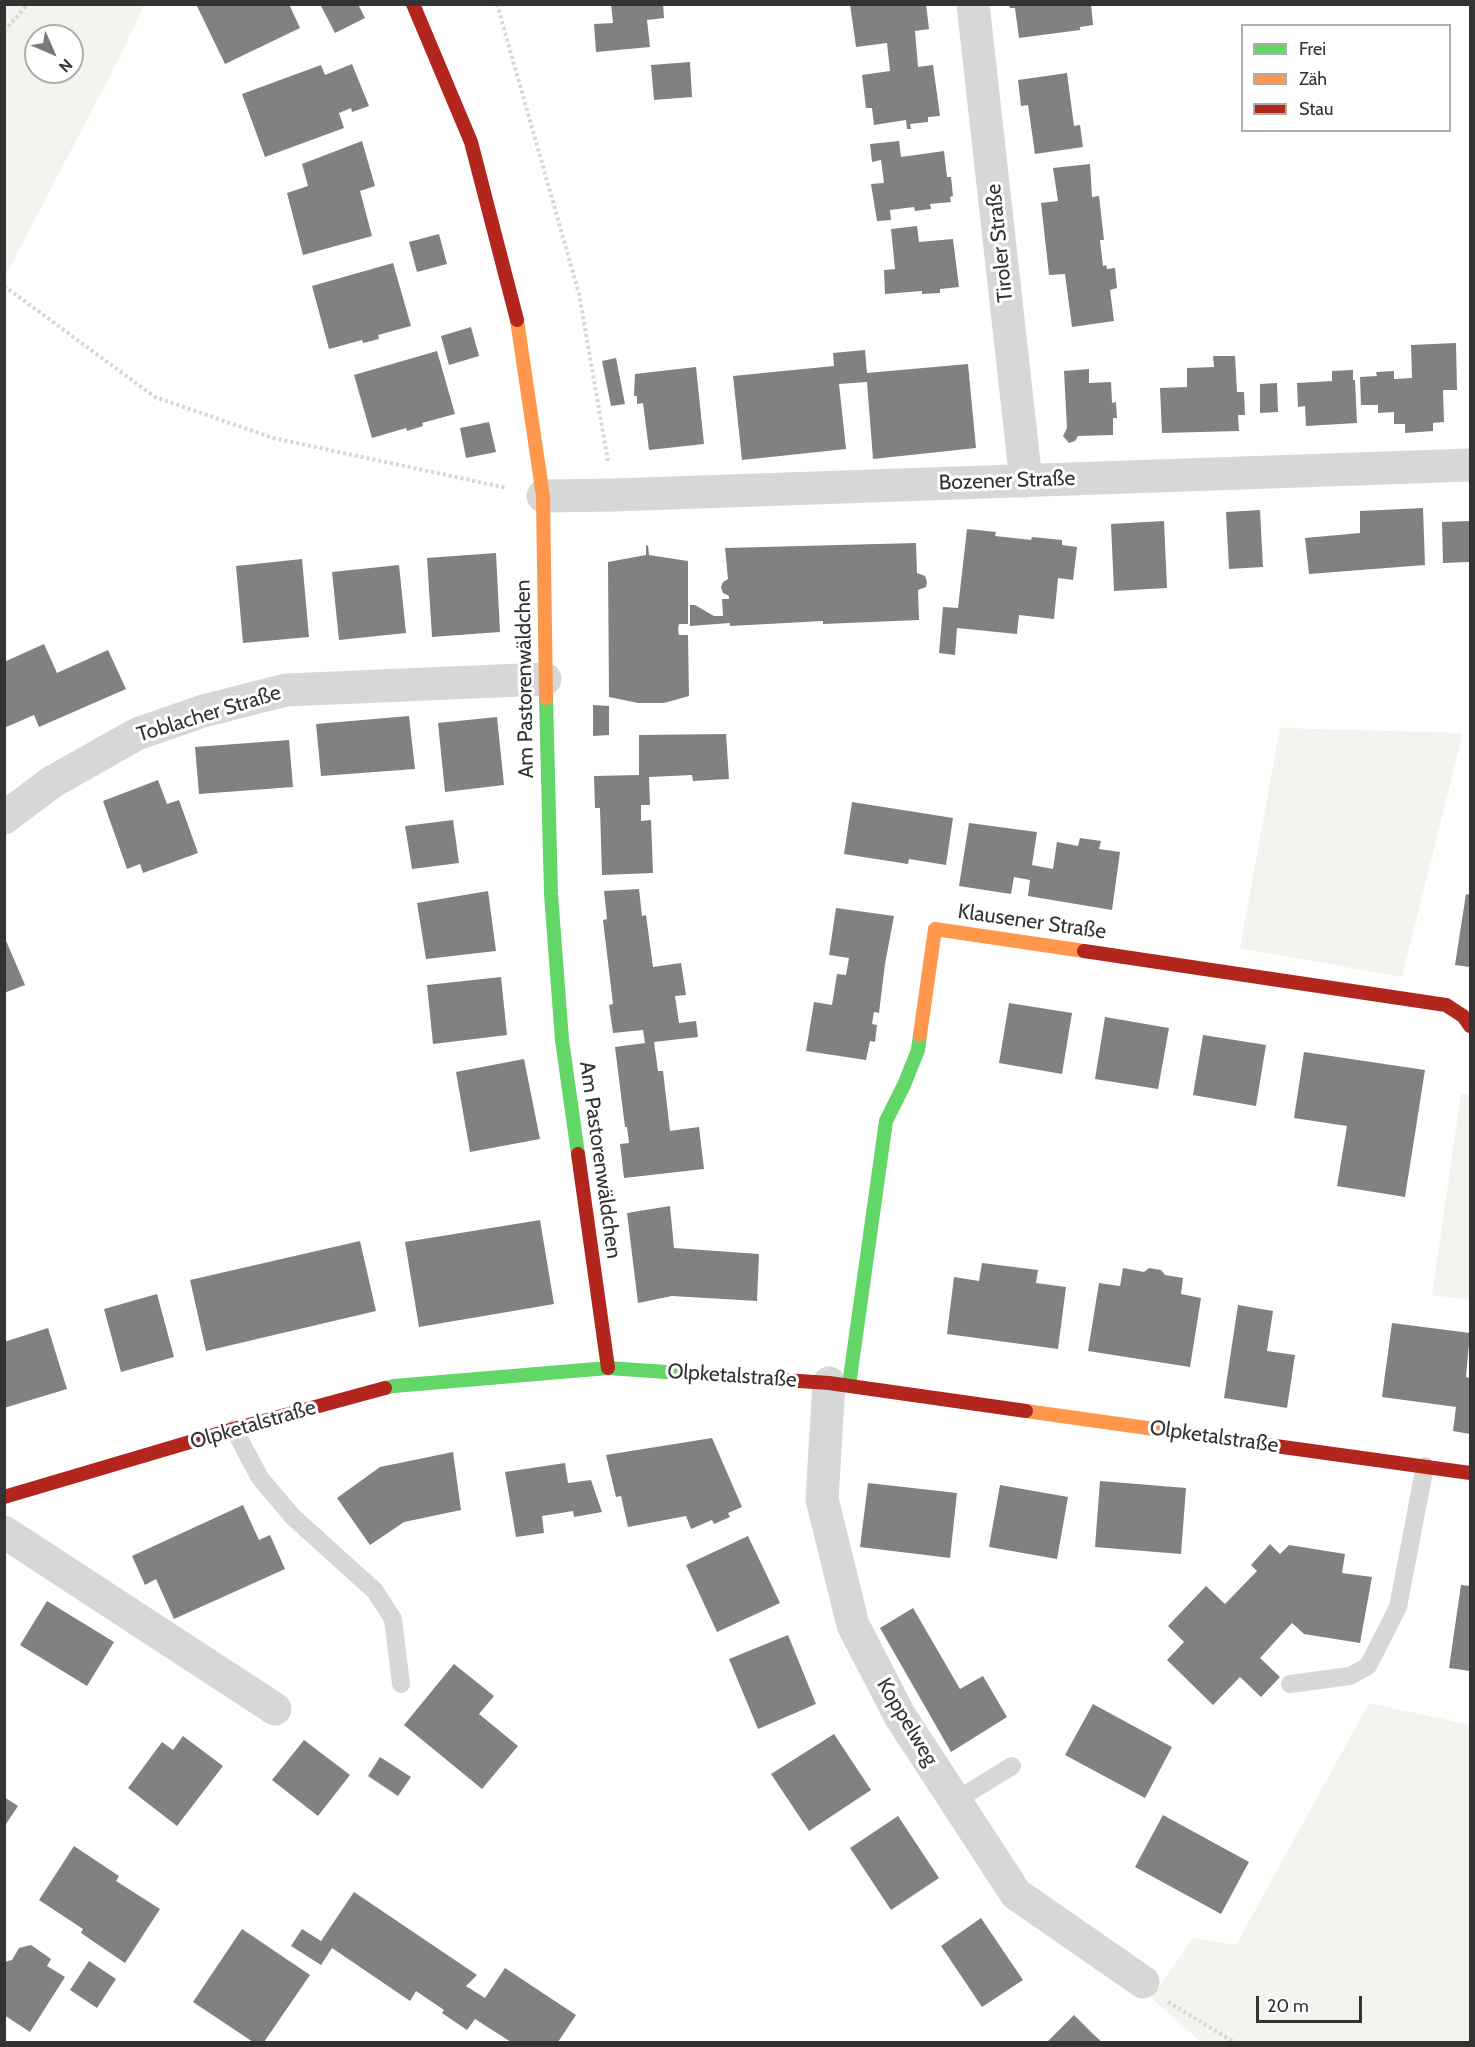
<!DOCTYPE html>
<html>
<head>
<meta charset="utf-8">
<style>
	body { margin:0 }
	#map { position:relative; width:1475px; height:2047px; overflow:hidden; background:#fff; font-family:Cabin,sans-serif }
	canvas { display:block }
	.frame { position:absolute; inset:0; border:6px solid #333; pointer-events:none }
	.legend { position:absolute; left:1241px; top:24px; width:210px; height:108px; box-sizing:border-box; background:#fff; border:2px solid #adadad; margin:0; padding:8px 10px; list-style:none; font-size:18px; color:#333 }
	.legend li { display:flex; align-items:center; gap:12px; height:30px }
	.legend b { width:30px; border:2px solid #adadad }
	.north { position:absolute; left:24px; top:24px; width:60px; height:60px; box-sizing:border-box; background:#fff; border:2px solid #adadad; border-radius:50%; rotate:135deg; font-size:16px; font-weight:700; line-height:24px; text-align:center; color:#333 }
	.north::after { content:''; display:block; margin:auto; width:21px; height:27px; background:#7a7a7a; clip-path:polygon(50% 0,100% 100%,50% 72%,0 100%) }
	.scale { position:absolute; left:1256px; top:1996px; width:106px; height:27px; box-sizing:border-box; border:3px solid #333; border-top:0; padding-left:8px; font-size:18px; line-height:21px; white-space:nowrap; color:#333; -webkit-text-stroke:4px #fff; paint-order:stroke }
</style>
</head>
<body>
<div id="map">
<canvas width="1475" height="2047"></canvas>
<div class="frame"></div>
<ul class="legend">
<li><b style="height:8px;background:#63d668"></b>Frei</li>
<li><b style="height:8px;background:#ff974d"></b>Zäh</li>
<li><b style="height:8px;background:#b3261e"></b>Stau</li>
</ul>
<div class="north">N</div>
<div class="scale">20 m</div>
</div>
<script>
const g = document.querySelector('canvas').getContext('2d');
g.lineJoin = 'round';
function fill(path, color) {
  g.fillStyle = color;
  g.fill(path, 'evenodd');
}
function poly(rows) {
  const path = new Path2D();
  for (const r of rows) {
    path.moveTo(r[0], r[1]);
    for (let i = 2; i < r.length; i += 2) path.lineTo(r[i], r[i + 1]);
  }
  return path;
}
function trace(path, color, width, dash) {
  g.strokeStyle = color;
  g.lineWidth = width;
  g.lineCap = dash ? 'butt' : 'round';
  g.setLineDash(dash || []);
  g.stroke(path);
}
function label(font, color, halo, rows, align = 'center') {
  g.font = font + ' Cabin,sans-serif';
  g.lineWidth = 6;
  g.setLineDash([]);
  g.textBaseline = 'middle';
  g.strokeStyle = halo;
  g.fillStyle = color;
  for (const [text, x, y, turn = 0] of rows) {
    g.save();
    g.translate(x, y);
    g.rotate((+turn || 0) * Math.PI / 180);
    g.textAlign = isNaN(turn) ? turn : align;
    if (halo) g.strokeText(text, 0, 0);
    g.fillText(text, 0, 0);
    g.restore();
  }
}
fill(poly([
	[5,4,144,5,119,58,5,277],
	[36,36,72,36,72,72,36,72],
	[1280,728,1463,733,1402,977,1240,948],
	[1461,1094,1470,1095,1470,1300,1432,1295],
	[1369,1703,1470,1725,1470,2042,1201,2042,1151,1998,1193,1938,1236,1945]
]), '#f1f5ed');
fill(poly([
	[196,4,289,4,300,28,225,64],
	[320,4,358,4,365,18,335,33],
	[611,4,663,4,664,18,647,20,650,47,596,52,594,24,613,23],
	[850,4,926,4,929,29,915,31,918,67,933,65,940,116,928,117,928,122,910,124,911,129,907,129,906,120,874,125,872,108,866,108,862,75,890,71,887,43,856,47],
	[1009,4,1091,4,1093,25,1080,27,1080,30,1019,38,1015,8,1010,8],
	[690,62,692,97,654,100,651,65],
	[352,64,369,106,352,112,351,108,339,113,344,128,265,157,242,94,321,65,325,75],
	[1067,73,1074,126,1080,125,1083,147,1035,154,1028,105,1021,106,1018,80],
	[362,141,375,186,360,191,372,236,303,255,287,193,308,186,302,164],
	[899,141,901,157,944,151,947,177,951,177,953,196,950,197,951,202,930,204,931,209,915,211,914,207,890,210,891,220,877,221,871,184,884,183,881,160,872,162,870,144],
	[1090,164,1092,197,1099,196,1104,240,1100,240,1103,266,1106,265,1107,269,1115,268,1117,288,1110,290,1114,321,1072,327,1065,274,1049,275,1041,203,1058,201,1053,168],
	[917,226,919,242,953,239,959,287,940,289,940,293,922,294,922,291,885,294,884,270,895,269,891,229],
	[439,234,447,264,417,272,409,242],
	[393,263,411,326,378,335,379,339,363,343,362,340,329,349,312,286],
	[471,327,479,356,449,365,441,336],
	[1456,343,1457,390,1443,390,1444,422,1433,423,1433,431,1405,433,1405,424,1394,424,1394,412,1378,413,1378,405,1361,405,1360,377,1377,376,1376,372,1394,371,1394,379,1412,378,1411,345],
	[865,350,867,373,968,364,976,448,873,459,867,382,839,384,846,449,742,460,733,376,834,366,833,353],
	[437,351,455,414,422,423,423,426,407,431,406,428,372,438,354,375],
	[1213,356,1235,356,1237,392,1244,392,1245,415,1238,415,1239,431,1162,433,1160,388,1187,387,1187,368,1214,367],
	[616,358,625,404,611,406,602,361],
	[696,367,704,444,649,450,643,403,637,404,637,396,634,396,635,374],
	[1089,369,1089,383,1111,382,1112,403,1116,402,1117,418,1113,418,1113,435,1078,436,1075,441,1069,443,1063,436,1067,428,1064,371],
	[1353,370,1353,380,1355,380,1357,423,1306,426,1305,406,1298,407,1297,383,1332,381,1332,371],
	[1277,383,1278,412,1260,413,1260,384],
	[489,422,496,452,466,458,460,428],
	[1423,508,1425,565,1309,574,1305,538,1360,533,1360,511],
	[1260,510,1263,567,1229,569,1226,512],
	[1164,521,1167,588,1114,591,1111,524],
	[1470,521,1470,562,1443,563,1442,522],
	[967,529,996,532,995,536,1031,540,1032,537,1062,540,1062,545,1077,547,1073,580,1058,578,1054,619,1019,615,1017,634,957,628,955,655,939,653,943,607,958,608],
	[916,543,917,573,925,576,927,582,926,587,918,590,919,620,823,624,823,621,730,626,730,623,690,626,690,605,695,605,714,616,723,616,722,599,729,599,729,596,723,593,721,587,723,582,728,579,725,548],
	[648,545,649,555,688,561,688,624,679,624,678,629,679,635,688,635,689,696,664,703,638,703,609,697,608,562,646,555,646,546],
	[496,553,500,632,432,637,427,558],
	[302,559,309,637,243,643,236,566],
	[399,565,406,633,339,640,332,572],
	[44,644,57,673,108,650,126,689,39,727,34,715,4,728,4,662],
	[593,705,609,706,609,735,593,736],
	[409,716,415,769,321,776,316,724],
	[497,717,504,785,445,792,438,723],
	[726,734,729,779,693,781,692,775,649,777,650,805,641,805,641,821,651,820,653,873,602,875,600,808,595,808,594,776,639,775,639,735],
	[289,740,293,787,199,794,195,747],
	[158,780,167,804,179,800,198,853,143,873,140,864,127,869,103,801],
	[852,802,953,818,946,865,909,859,908,864,844,854],
	[453,820,459,863,412,869,405,826],
	[969,823,1037,832,1032,865,1053,869,1057,842,1078,846,1080,838,1101,841,1099,849,1120,852,1112,910,1028,896,1030,880,1014,877,1011,894,959,886],
	[639,889,642,916,646,915,653,967,681,963,686,995,675,996,679,1023,696,1021,698,1037,654,1042,658,1071,663,1071,670,1131,699,1127,704,1169,624,1178,620,1144,629,1143,627,1127,625,1127,615,1047,645,1043,643,1030,613,1033,609,1005,613,1004,603,920,607,919,604,891],
	[488,891,496,951,426,959,417,903],
	[1466,894,1470,895,1470,967,1455,965],
	[836,908,894,916,885,964,879,1013,874,1012,872,1024,877,1025,875,1042,870,1041,866,1060,806,1051,814,1002,832,1005,837,974,846,975,849,958,829,955],
	[4,936,25,985,4,993],
	[501,977,507,1035,433,1044,427,985],
	[1009,1003,1072,1013,1062,1074,999,1063],
	[1105,1017,1169,1028,1158,1089,1095,1079],
	[1203,1035,1266,1045,1256,1106,1193,1095],
	[1304,1052,1425,1070,1405,1197,1337,1186,1347,1126,1294,1118],
	[524,1059,540,1139,470,1152,456,1072],
	[670,1206,674,1248,759,1254,757,1301,672,1296,638,1303,627,1213],
	[540,1220,554,1304,419,1327,405,1242],
	[360,1241,376,1311,206,1351,190,1280],
	[982,1263,1038,1270,1036,1283,1066,1287,1058,1349,947,1334,954,1277,979,1281],
	[1123,1268,1144,1272,1149,1268,1161,1270,1165,1275,1183,1278,1181,1294,1201,1298,1190,1367,1088,1351,1099,1283,1120,1286],
	[157,1294,174,1357,121,1372,104,1309],
	[1238,1305,1273,1311,1267,1351,1295,1355,1287,1408,1224,1398],
	[1392,1323,1470,1333,1466,1377,1470,1378,1470,1434,1453,1431,1456,1407,1382,1397],
	[48,1328,67,1389,4,1408,4,1342],
	[712,1438,742,1507,728,1513,730,1517,714,1524,712,1520,691,1529,686,1516,628,1527,621,1496,616,1497,606,1455],
	[453,1452,461,1510,404,1522,370,1545,337,1498,380,1467],
	[565,1463,568,1483,591,1480,602,1512,574,1517,573,1511,542,1516,544,1533,516,1537,505,1472],
	[1100,1481,1186,1488,1181,1554,1095,1547],
	[868,1483,957,1493,950,1558,860,1547],
	[1000,1485,1068,1497,1057,1559,989,1547],
	[243,1505,259,1540,270,1535,285,1569,174,1619,156,1579,145,1585,132,1556],
	[748,1536,780,1603,717,1632,686,1565],
	[1270,1544,1280,1554,1289,1545,1345,1554,1342,1573,1372,1577,1360,1643,1304,1634,1292,1623,1260,1658,1280,1677,1261,1697,1240,1677,1213,1705,1167,1660,1184,1642,1168,1626,1206,1586,1225,1604,1257,1571,1251,1565],
	[1461,1585,1470,1586,1470,1671,1449,1668],
	[47,1601,114,1642,87,1686,20,1645],
	[913,1608,960,1689,983,1676,1007,1717,951,1752,880,1628],
	[788,1635,816,1704,758,1729,729,1659],
	[454,1664,494,1696,479,1714,518,1746,482,1789,404,1725],
	[1093,1704,1172,1747,1145,1798,1065,1755],
	[834,1734,871,1790,809,1831,771,1774],
	[183,1736,223,1766,177,1826,128,1788,162,1742,173,1750],
	[304,1740,350,1775,318,1816,272,1780],
	[380,1757,411,1777,398,1796,368,1776],
	[4,1797,18,1806,4,1827],
	[1163,1815,1249,1862,1221,1914,1135,1867],
	[898,1816,939,1878,891,1910,850,1848],
	[74,1846,119,1876,116,1881,160,1909,125,1963,81,1933,83,1929,39,1900],
	[354,1892,477,1975,466,1986,485,1998,505,1968,576,2015,558,2042,511,2042,475,2019,467,2030,442,2013,444,2010,416,1991,410,2001,332,1948,321,1965,291,1946,302,1929,321,1941],
	[981,1918,1023,1980,982,2007,941,1946],
	[242,1929,310,1975,264,2042,253,2042,193,2002],
	[31,1945,51,1959,47,1966,65,1977,30,2032,4,2015,4,1962,12,1960,19,1948],
	[89,1961,116,1979,97,2008,70,1990],
	[1074,2015,1094,2035,1102,2042,1047,2042]
]), '#818181');
trace(poly([
	[497,4,579,294,608,461],
	[4,31,28,4],
	[4,286,155,397,273,438,507,488],
	[1168,2002,1234,2042]
]), '#d6d6d6', 4, [3, 3]);
trace(poly([
	[234,1429,260,1478,293,1517,375,1591,393,1619,401,1684],
	[1290,1684,1350,1676,1368,1666,1398,1607,1425,1466],
	[955,1801,1012,1766]
]), '#d7d7d7', 18);
trace(poly([
	[973,4,1026,481],
	[543,496,614,495,1470,465],
	[4,818,52,782,137,734,203,711,286,690,545,679],
	[829,1383,822,1499,853,1625,900,1716,1016,1894,1143,1982],
	[4,1532,275,1709]
]), '#d7d7d7', 33);
trace(poly([
	[546,698,551,894,562,1040,578,1154],
	[849,1385,886,1121,904,1085,918,1050,920,1035],
	[385,1388,394,1386,608,1368,725,1376]
]), '#63d668', 14);
trace(poly([
	[517,320,543,496,546,698],
	[920,1035,935,929,1084,951],
	[1026,1411,1261,1444]
]), '#ff974d', 14);
trace(poly([
	[413,4,471,142,517,320],
	[1084,951,1446,1005,1463,1016,1470,1026],
	[578,1154,608,1368],
	[725,1376,829,1383,1026,1411],
	[1261,1444,1470,1473],
	[4,1497,234,1429,385,1388]
]), '#b3261e', 14);
label('21px', '#333', '#fff', [
	["Tiroler Straße",1000,243,-96],
	["Bozener Straße",1007,481,-2],
	["Am Pastorenwäldchen",525,679,-91],
	["Toblacher Straße",209,714,-17],
	["Klausener Straße",1032,922,8],
	["Am Pastorenwäldchen",600,1160,82],
	["Olpketalstraße",732,1376,4],
	["Olpketalstraße",253,1425,-16],
	["Olpketalstraße",1214,1437,8],
	["Koppelweg",907,1722,59]
]);
</script>
</body>
</html>
